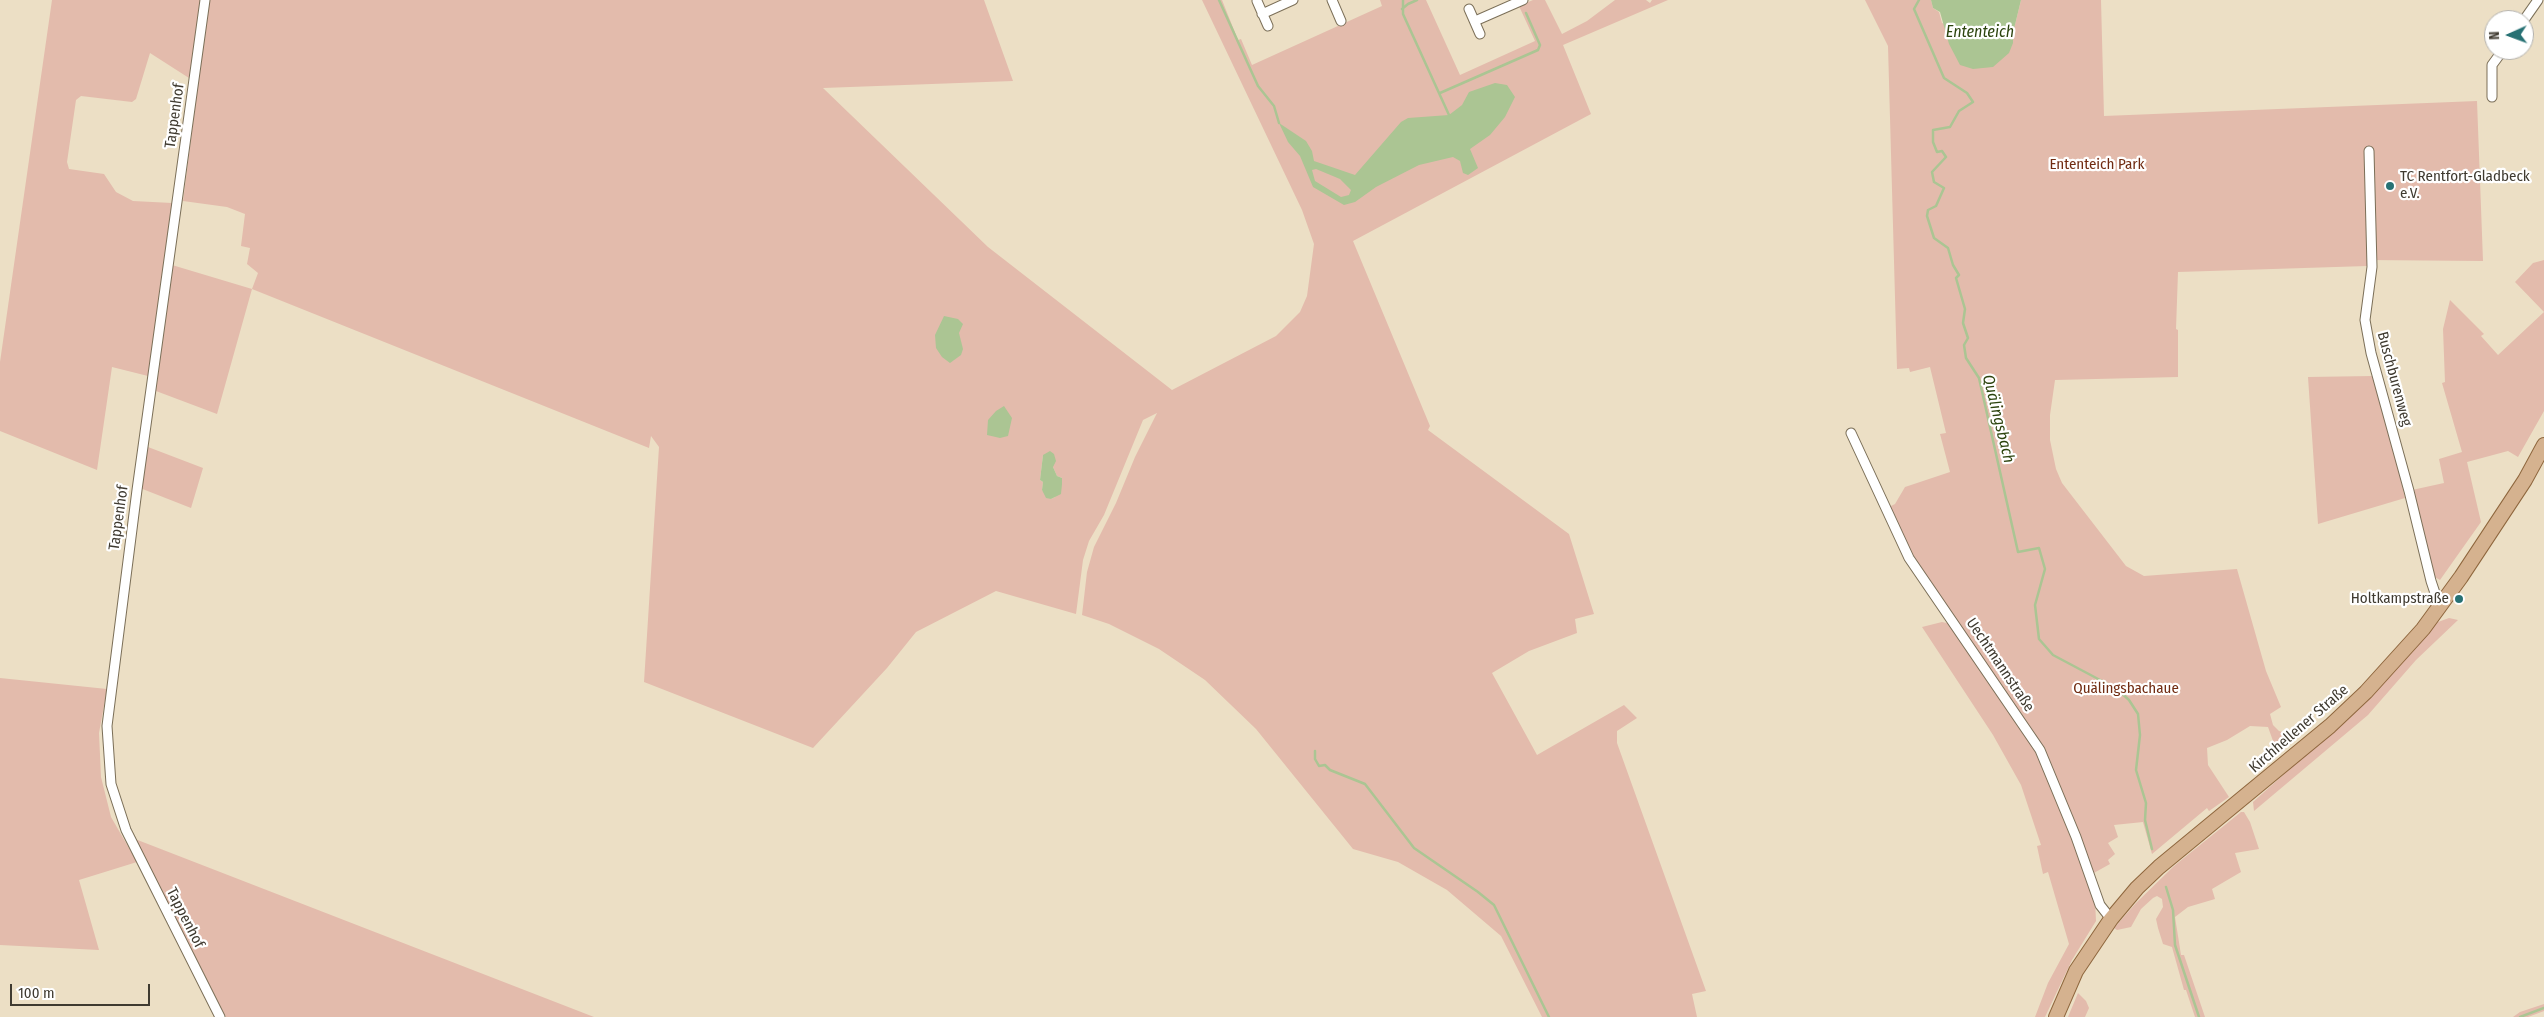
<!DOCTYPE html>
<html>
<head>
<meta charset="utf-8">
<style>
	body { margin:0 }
	#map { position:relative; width:2544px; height:1017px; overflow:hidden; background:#ecdfc5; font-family:"Fira Sans Condensed",sans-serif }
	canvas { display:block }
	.north { position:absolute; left:2484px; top:10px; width:50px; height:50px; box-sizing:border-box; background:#fff; border:1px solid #b2b0ac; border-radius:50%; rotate:268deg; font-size:14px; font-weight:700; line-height:20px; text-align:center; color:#3f3a30 }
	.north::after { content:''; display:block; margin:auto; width:18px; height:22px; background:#277174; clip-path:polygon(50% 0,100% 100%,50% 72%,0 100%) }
	.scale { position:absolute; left:10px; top:984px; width:140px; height:22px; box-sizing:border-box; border:2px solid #3f3a30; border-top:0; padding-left:6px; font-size:15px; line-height:18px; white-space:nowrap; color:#3f3a30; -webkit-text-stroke:4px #fff; paint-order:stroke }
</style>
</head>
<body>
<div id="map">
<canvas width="2544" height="1017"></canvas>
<div class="north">N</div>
<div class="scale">100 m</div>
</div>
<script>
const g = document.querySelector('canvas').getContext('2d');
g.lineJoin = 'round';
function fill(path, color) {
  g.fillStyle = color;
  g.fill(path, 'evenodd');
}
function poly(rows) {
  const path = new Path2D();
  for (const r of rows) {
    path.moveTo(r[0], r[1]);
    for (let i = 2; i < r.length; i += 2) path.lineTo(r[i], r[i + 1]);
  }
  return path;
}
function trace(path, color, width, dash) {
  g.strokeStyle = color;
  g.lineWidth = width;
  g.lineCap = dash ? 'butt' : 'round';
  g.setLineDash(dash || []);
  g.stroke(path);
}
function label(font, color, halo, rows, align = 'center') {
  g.font = font + ' "Fira Sans Condensed",sans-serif';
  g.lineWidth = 4.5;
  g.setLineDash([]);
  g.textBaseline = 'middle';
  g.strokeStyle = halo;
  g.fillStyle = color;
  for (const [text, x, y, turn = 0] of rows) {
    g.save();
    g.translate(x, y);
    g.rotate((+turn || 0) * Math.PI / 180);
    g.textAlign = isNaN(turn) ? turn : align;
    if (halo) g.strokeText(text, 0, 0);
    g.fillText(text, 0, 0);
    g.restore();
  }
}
fill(poly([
	[52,0,201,0,189,78,150,53,136,99,132,102,81,96,76,100,67,162,69,169,104,174,116,192,133,201,172,203,148,376,112,367,97,470,0,431,0,362],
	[209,0,984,0,1013,81,823,88,988,247,1172,390,1276,336,1300,312,1307,296,1314,244,1302,210,1202,0,1222,0,1238,40,1241,39,1252,65,1382,6,1380,0,1426,0,1460,75,1535,41,1519,6,1533,0,1545,0,1562,34,1587,21,1615,0,1646,0,1650,3,1652,0,1668,0,1563,45,1591,114,1353,241,1430,426,1428,430,1569,534,1594,614,1575,619,1577,633,1529,651,1492,673,1537,755,1624,705,1637,718,1617,731,1617,743,1706,991,1692,994,1697,1017,1542,1017,1501,936,1447,890,1398,862,1353,849,1256,729,1205,680,1159,649,1109,624,1082,615,1087,572,1094,547,1116,503,1135,457,1157,413,1143,420,1104,515,1089,541,1083,560,1076,614,996,591,916,632,887,668,813,748,644,682,659,447,651,436,649,448,252,289,217,414,156,391,172,265,252,289,258,273,247,264,250,248,241,246,245,214,227,207,183,201],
	[1043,455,1053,467,1057,476,1062,478,1055,497,1051,499,1042,490,1043,482,1040,480],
	[1865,0,1931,0,1933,8,1939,12,1942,23,2013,43,2013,33,2021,0,2101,0,2104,116,2477,101,2483,261,2368,260,2367,266,2178,272,2176,329,2178,330,2178,377,2055,380,2050,415,2050,440,2056,469,2062,483,2126,566,2144,576,2237,569,2266,671,2281,707,2270,714,2273,725,2279,731,2292,735,2277,752,2268,727,2250,726,2227,740,2207,748,2208,765,2229,797,2209,811,2207,808,2152,854,2143,822,2114,825,2118,837,2108,843,2115,854,2108,860,2110,864,2092,874,2043,748,1920,567,1887,508,1895,504,1905,487,1950,472,1940,434,1946,433,1930,367,1910,372,1909,368,1897,369,1888,46],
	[2544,260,2544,312,2515,282,2533,263],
	[2450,300,2484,334,2481,336,2498,355,2544,312,2544,411,2518,457,2508,451,2467,462,2481,522,2440,580,2433,576,2412,490,2444,483,2439,459,2462,452,2442,383,2445,382,2443,329],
	[2372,376,2390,433,2405,498,2318,524,2308,377],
	[148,447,203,468,191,508,140,488],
	[2449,618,2458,620,2416,660,2368,715,2254,811,2253,802,2369,698,2438,622],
	[1942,622,1951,624,2037,751,2095,900,2096,921,2072,960,2045,1017,2035,1017,2048,983,2069,944,2048,872,2043,874,2037,846,2041,845,2021,785,1993,735,1922,627],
	[0,678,107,689,99,733,101,777,111,817,137,862,79,880,99,950,0,945],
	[2241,812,2244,812,2250,822,2259,849,2235,853,2241,872,2212,889,2215,899,2188,907,2175,917,2181,955,2184,955,2205,1017,2195,1017,2186,990,2184,990,2172,947,2163,944,2158,928,2156,919,2163,907,2162,899,2157,896,2153,898,2141,909,2131,927,2117,930,2114,928,2136,903,2174,866],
	[135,839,594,1017,226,1017],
	[2078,993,2086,1001,2089,1008,2085,1017,2068,1017],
	[2544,1004,2544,1011,2528,1017,2513,1017,2520,1012]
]), '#e3bbac');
fill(poly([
	[1931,0,2021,0,2013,33,2013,43,2009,53,1993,67,1973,69,1960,65,1949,44,1940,12,1933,8],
	[1495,83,1507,85,1515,97,1505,117,1490,135,1470,149,1478,168,1468,175,1463,173,1460,161,1453,157,1419,165,1376,187,1355,202,1344,205,1313,187,1300,156,1288,142,1279,123,1306,141,1312,151,1314,161,1355,175,1401,122,1408,118,1449,115,1462,105,1469,92],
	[1316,169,1340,179,1351,190,1349,195,1341,197,1315,181,1312,170],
	[944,316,958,319,963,324,959,333,963,349,961,355,950,363,942,357,936,348,935,335],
	[1004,406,1012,418,1008,436,1000,438,987,435,988,420,996,411],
	[1050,451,1054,454,1056,461,1053,467,1057,476,1062,478,1062,484,1061,494,1051,499,1046,498,1042,490,1043,482,1040,480,1043,455]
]), '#abc593');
trace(poly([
	[1219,0,1258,86,1274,106,1279,123],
	[1403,0,1403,14,1449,115],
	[1919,0,1914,9,1944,78,1967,93,1973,102,1959,111,1950,127,1933,130,1933,142,1937,152,1942,151,1946,157,1932,172,1934,182,1944,188,1936,206,1928,210,1927,216,1934,238,1948,248,1953,265,1959,275,1956,278,1965,309,1963,323,1968,338,1964,345,1966,358,1979,378,2018,552,2039,548,2045,569,2035,605,2039,639,2053,655,2117,689,2129,700,2138,714,2140,735,2136,770,2146,803,2145,820,2152,849],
	[1402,9,1408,4,1417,0],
	[1440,93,1538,50,1540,45,1526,13],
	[1315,751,1315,759,1319,766,1325,765,1330,770,1365,784,1414,848,1478,892,1494,905,1549,1017],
	[2166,887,2173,910,2175,945,2199,1017],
	[2520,1017,2544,1008]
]), '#abc593', 2.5);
const minor = poly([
	[205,0,137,490,107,726,111,784,126,830,220,1017],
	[1332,0,1341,21],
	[1257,1,1268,26],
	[1469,9,1480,34],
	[1262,14,1293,0],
	[2524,20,2538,0],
	[1475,21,1523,0],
	[2492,97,2492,65,2503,50],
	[2369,151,2372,267,2365,320,2371,353,2409,491,2431,581,2440,608],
	[1851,433,1909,558,2040,750,2076,837,2100,905,2111,919]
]);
const primary = poly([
	[2056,1017,2076,971,2111,919,2137,888,2159,867,2330,726,2366,692,2423,629,2461,577,2525,480,2544,445]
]);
trace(minor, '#7b6f58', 11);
trace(primary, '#8e663d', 16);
trace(minor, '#fff', 9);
trace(primary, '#d5b28f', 14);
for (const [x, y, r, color] of [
	[2390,186,5,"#277174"],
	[2459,599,5,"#277174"]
]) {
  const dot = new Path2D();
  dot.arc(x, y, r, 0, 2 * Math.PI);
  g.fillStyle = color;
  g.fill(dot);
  trace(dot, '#fff', 2);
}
label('15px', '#3f3a30', '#fff', [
	["Tappenhof",175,116,-82],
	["Buschburenweg",2394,379,75],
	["Tappenhof",119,518,-82],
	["Uechtmannstraße",2000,665,56],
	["Kirchhellener Straße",2299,729,-41],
	["Tappenhof",185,918,63]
]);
label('15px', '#712c12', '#fff', [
	["Ententeich Park",2097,165],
	["Quälingsbachaue",2126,689]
]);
label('15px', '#3f3a30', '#fff', [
	["TC Rentfort-Gladbeck",2400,177],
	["e.V.",2400,194],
	["Holtkampstraße",2449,599,"right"]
], 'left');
label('italic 16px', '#2c440e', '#fff', [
	["Ententeich",1980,33],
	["Quälingsbach",1998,419,76]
]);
</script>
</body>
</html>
